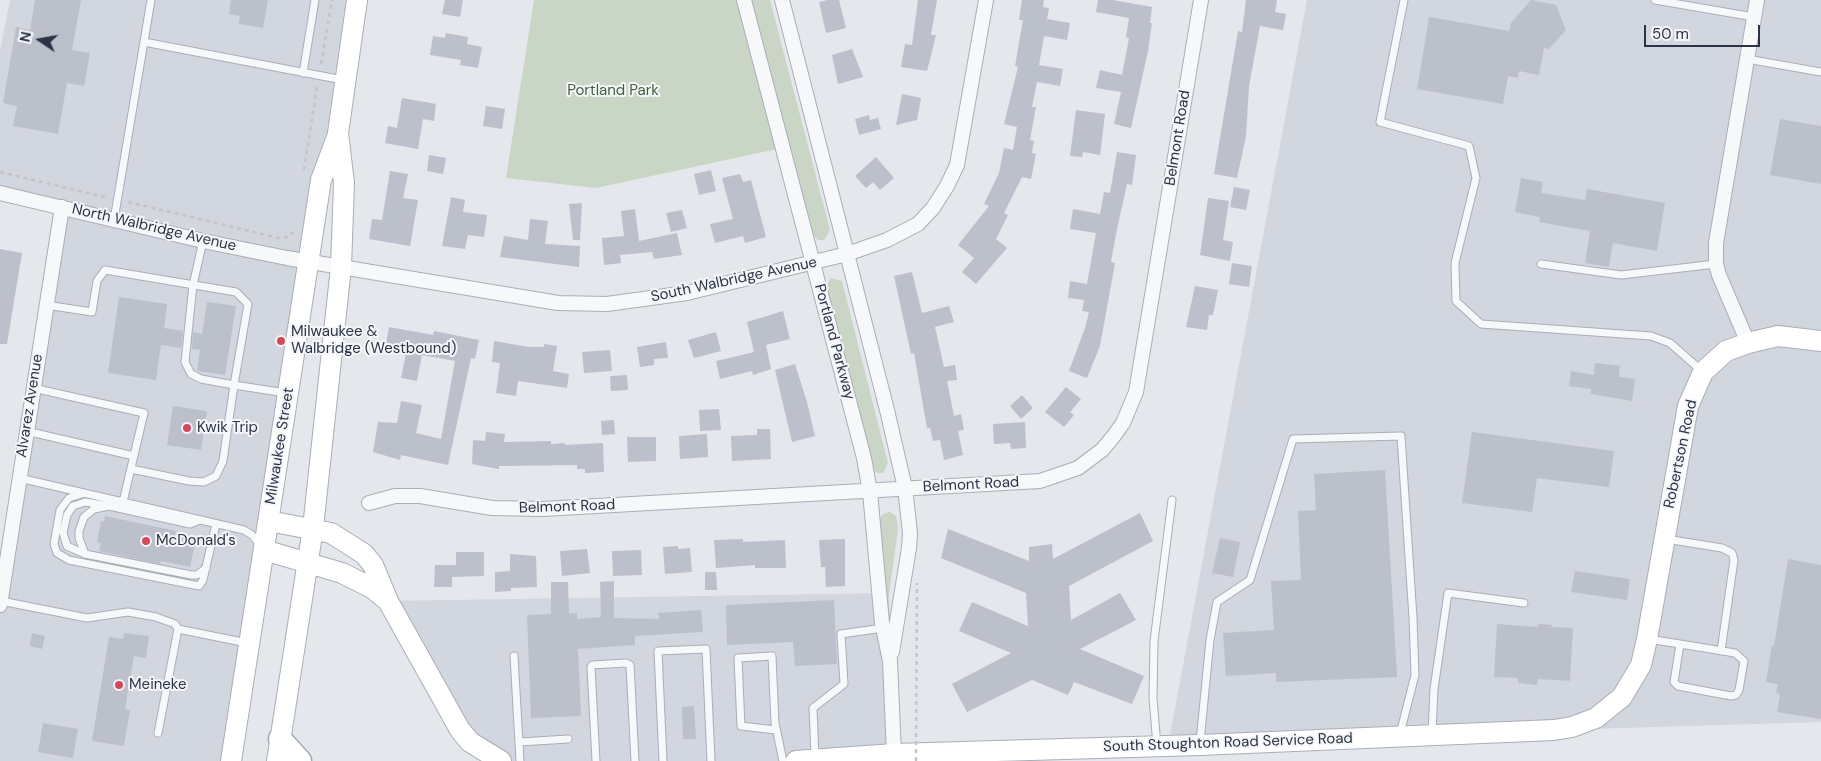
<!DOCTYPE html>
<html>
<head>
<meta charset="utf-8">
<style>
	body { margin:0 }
	#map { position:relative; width:1821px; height:761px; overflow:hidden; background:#e4e7ec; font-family:"DM Sans",sans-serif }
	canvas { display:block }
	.north { position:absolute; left:15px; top:15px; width:50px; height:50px; -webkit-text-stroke:4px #f4f6f9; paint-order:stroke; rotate:282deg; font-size:14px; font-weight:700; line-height:20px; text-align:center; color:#2b3445 }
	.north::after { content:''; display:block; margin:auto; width:18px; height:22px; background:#2b3445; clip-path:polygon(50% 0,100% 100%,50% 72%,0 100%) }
	.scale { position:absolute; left:1644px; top:25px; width:116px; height:22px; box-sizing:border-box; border:2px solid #2b3445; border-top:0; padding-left:6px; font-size:15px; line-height:18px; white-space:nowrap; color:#2b3445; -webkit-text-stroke:4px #f4f6f9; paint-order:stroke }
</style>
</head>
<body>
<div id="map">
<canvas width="1821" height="761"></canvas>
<div class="north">N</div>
<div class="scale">50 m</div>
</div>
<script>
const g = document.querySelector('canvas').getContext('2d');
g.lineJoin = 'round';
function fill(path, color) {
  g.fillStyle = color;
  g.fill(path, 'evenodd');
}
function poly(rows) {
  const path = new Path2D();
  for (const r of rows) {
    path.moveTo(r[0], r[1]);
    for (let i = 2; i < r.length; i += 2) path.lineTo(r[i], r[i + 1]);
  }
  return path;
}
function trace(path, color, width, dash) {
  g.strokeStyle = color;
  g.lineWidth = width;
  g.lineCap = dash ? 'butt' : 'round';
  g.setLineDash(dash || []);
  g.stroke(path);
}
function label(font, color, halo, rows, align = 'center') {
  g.font = font + ' "DM Sans",sans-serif';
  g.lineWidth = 4;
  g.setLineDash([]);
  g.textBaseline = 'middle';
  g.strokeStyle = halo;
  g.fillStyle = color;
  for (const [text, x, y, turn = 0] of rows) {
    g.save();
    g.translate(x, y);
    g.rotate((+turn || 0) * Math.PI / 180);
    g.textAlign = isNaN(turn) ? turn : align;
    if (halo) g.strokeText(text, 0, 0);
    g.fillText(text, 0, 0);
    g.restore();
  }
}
fill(poly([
	[10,0,357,0,231,761,0,761,0,605,62,208,0,193,0,51],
	[1307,0,1821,0,1821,722,1554,730,1168,746],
	[889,593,894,754,796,761,501,761,470,742,388,601]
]), '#d2d6de');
fill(poly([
	[534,0,738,0,777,149,596,188,506,178],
	[752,0,770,0,830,230,824,240,818,240,813,235],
	[831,278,842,281,888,463,883,473,877,473,872,469,825,288],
	[890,512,896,516,898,528,887,611,879,520,883,514]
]), '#c9d6c5');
fill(poly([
	[35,0,81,0,72,50,90,53,84,86,67,83,58,134,13,126,17,106,3,103,16,27,30,30],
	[231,0,268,0,263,28,239,24,240,16,229,14],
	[445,0,463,0,460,17,442,14],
	[828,0,839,0,846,28,826,33,819,2],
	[918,0,937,0,931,35,936,35,927,71,901,67,905,44,912,45],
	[1022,0,1044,0,1043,7,1049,8,1047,19,1070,23,1067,40,1044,36,1039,65,1063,69,1060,86,1037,82,1032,107,1036,107,1030,140,1034,141,1032,153,1036,154,1031,179,1022,177,1004,213,1008,215,996,239,1007,248,976,284,962,272,974,258,958,245,989,206,984,204,999,173,1004,148,1013,150,1017,127,1004,124,1018,67,1015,66,1023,20,1019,20],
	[1098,0,1113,0,1152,7,1150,23,1152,23,1148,51,1131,128,1114,124,1121,92,1096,88,1100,70,1122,75,1129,38,1126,37,1129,18,1096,12],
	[1246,0,1277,0,1275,12,1286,14,1283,30,1260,26,1249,86,1246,136,1237,178,1214,174,1238,31,1242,32],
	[1531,0,1556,5,1566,30,1549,49,1544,48,1539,75,1519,71,1518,78,1508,76,1503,104,1417,89,1429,17,1509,31,1511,23],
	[446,33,468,37,467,44,482,47,478,68,460,65,461,60,430,55,433,36,445,38],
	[852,49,863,77,838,84,832,55],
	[902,94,921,98,917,120,896,125],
	[402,98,436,104,434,121,423,119,418,149,385,143,388,126,397,128],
	[486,106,505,109,502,129,483,126],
	[1076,110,1105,114,1100,155,1083,152,1082,157,1070,156],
	[869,115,870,120,878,118,881,129,859,135,855,119],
	[1780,119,1821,126,1821,184,1770,175],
	[1117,152,1136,155,1132,185,1127,184,1117,229,1111,262,1115,263,1100,346,1087,378,1069,371,1085,328,1089,312,1082,311,1084,300,1068,298,1070,281,1087,284,1096,233,1070,229,1073,209,1100,214,1104,192,1110,193],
	[429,155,446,158,443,174,427,171],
	[876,157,894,178,880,190,873,182,866,188,855,176],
	[711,170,716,191,699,195,694,174],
	[390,171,408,174,403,198,418,200,410,246,369,239,372,219,382,220],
	[740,174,743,182,751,180,766,237,745,243,743,236,715,243,710,224,733,219,722,178],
	[1521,178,1543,182,1541,193,1585,200,1587,189,1665,203,1657,251,1613,243,1609,267,1585,263,1590,231,1539,222,1540,217,1515,212],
	[1234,187,1250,190,1246,210,1230,207],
	[451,197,465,200,463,212,487,215,484,237,468,235,465,249,442,246],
	[1208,198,1229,201,1223,240,1233,242,1230,261,1200,255],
	[582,203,580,240,573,240,569,204],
	[635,209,639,241,677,233,682,255,654,259,652,252,620,255,621,263,604,265,602,238,624,236,621,211],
	[682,210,687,228,671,232,666,213],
	[530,219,548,221,545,244,580,246,579,267,500,257,504,236,528,240],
	[0,249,22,253,7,344,0,344],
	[1232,263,1252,266,1249,287,1229,284],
	[912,272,922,313,949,306,954,322,935,327,944,367,955,365,957,380,947,381,954,416,961,414,964,430,958,431,963,455,944,460,940,440,933,441,930,428,927,428,914,353,911,354,894,276],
	[1195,286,1218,290,1213,315,1209,315,1207,330,1186,327],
	[119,297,167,304,164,328,183,331,181,348,161,345,156,380,108,373],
	[207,302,236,306,225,375,197,371,200,350,192,349,193,332,202,334],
	[783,311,790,339,766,345,771,369,753,375,752,371,720,379,716,361,754,352,747,322],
	[389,327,433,335,434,331,479,340,475,359,471,358,448,465,401,455,400,460,373,452,378,422,397,423,401,401,422,405,416,433,441,439,455,361,422,355,417,381,401,378,407,349,386,344],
	[716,332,721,351,694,358,688,340],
	[494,341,529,347,544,347,544,344,557,346,553,371,569,374,567,388,518,381,516,396,496,393,500,363,492,362],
	[666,342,668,358,654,359,654,365,640,367,637,347],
	[610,350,612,371,584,373,582,352],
	[1595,363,1620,366,1619,377,1635,379,1632,401,1591,394,1591,389,1569,386,1571,371,1594,375],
	[795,364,807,402,815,436,792,442,775,370],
	[627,375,628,390,611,391,610,376],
	[1066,387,1081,399,1070,412,1074,415,1064,427,1045,412],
	[1022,395,1033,408,1021,419,1010,406],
	[173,406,207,411,201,450,167,445],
	[719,409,721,430,700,431,699,410],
	[614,420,615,434,602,435,601,421],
	[1025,422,1026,448,1011,449,1010,443,994,444,993,424],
	[757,429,770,429,771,459,732,461,731,436,757,435],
	[486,432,505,434,504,442,551,441,551,444,565,443,565,445,603,443,604,472,585,473,585,469,577,469,577,465,499,466,499,469,472,464,473,440,485,441],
	[1472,432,1614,451,1609,487,1537,478,1532,512,1462,503],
	[707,434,708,457,680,459,679,436],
	[627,437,656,437,656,461,628,462],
	[1385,470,1397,677,1276,682,1276,673,1226,676,1223,633,1274,630,1271,581,1301,580,1298,511,1316,510,1314,474],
	[1140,513,1153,541,1069,586,1071,620,1120,593,1136,620,1080,649,1144,676,1132,704,1074,682,1068,695,1032,680,967,712,952,684,1011,653,959,631,972,602,1028,626,1026,593,941,558,948,529,1029,561,1029,547,1052,544,1053,559],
	[105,516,176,531,175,535,196,539,190,567,161,561,160,564,99,551,101,543,97,542,101,521,104,522],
	[1220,538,1240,542,1233,577,1212,573],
	[743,539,743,542,785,540,786,568,755,568,755,565,716,568,714,540],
	[845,539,845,586,826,587,825,567,821,567,819,540],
	[678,546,678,549,690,548,692,572,665,574,663,547],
	[587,549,590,573,562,576,560,551],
	[641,550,642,575,613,576,612,551],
	[456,552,484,552,484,576,452,577,452,587,434,587,435,565,456,565],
	[510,554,536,556,537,587,511,588,511,591,495,592,495,572,510,571],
	[1788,559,1821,565,1821,719,1777,712,1780,694,1776,693,1778,684,1766,682,1772,645,1774,646],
	[1575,571,1630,579,1627,600,1571,592],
	[705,572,716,572,717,590,705,590],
	[614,581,614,618,659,619,658,613,701,610,703,632,635,636,635,645,578,649,581,716,531,718,527,615,551,614,551,582,568,582,569,614,577,613,577,619,601,617,600,582],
	[834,600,837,664,795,666,793,642,727,645,726,605],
	[1497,624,1538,627,1538,624,1552,625,1551,627,1573,628,1570,681,1538,679,1537,685,1518,683,1518,678,1494,677],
	[32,633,45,636,42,649,30,646],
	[124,633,149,636,146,658,134,656,125,709,130,710,124,746,92,741,109,637,123,639],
	[694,706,696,739,683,739,682,707],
	[43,723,78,729,73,758,38,752]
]), '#bbc0ca');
const lane = poly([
	[1404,0,1380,122,1469,146,1476,178,1455,263,1456,301,1481,324,1651,336,1670,343,1703,372],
	[1655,0,1754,17],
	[144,42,343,80],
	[1747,59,1821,72],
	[303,73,315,0],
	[114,220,151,0],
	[1541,264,1621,275,1716,264],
	[46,305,92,312,97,281,105,270,236,292,248,304,234,385,286,393],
	[33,388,144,413,123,502],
	[26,431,134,456],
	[131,469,189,481,204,482,216,476,223,461,234,385,201,379,191,374,185,362,193,285,203,241],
	[19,478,244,530,252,535,261,546],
	[85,493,69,498,60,510,54,544,57,553,69,560,199,586,203,580,216,524],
	[109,506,85,502,73,506,67,515,63,533,67,546,85,554,191,575,197,575,206,568],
	[1666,539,1722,548,1732,553,1734,560,1721,651],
	[85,554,79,538,79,531,84,517,94,509,109,506,190,524,200,520],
	[1,601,87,618,128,612,156,617,175,624,178,629,247,643],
	[1648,639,1680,644,1735,653,1744,661,1739,690,1736,695,1731,696,1678,686,1674,682,1680,644],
	[514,656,520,761],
	[776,730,741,726,738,658,772,656,775,723,783,761],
	[158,733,178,629],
	[1432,733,1434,689,1448,593,1524,603],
	[520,742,568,739],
	[1200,742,1210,640,1217,602,1250,580,1293,439,1401,436,1413,618,1415,675,1400,734],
	[1157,746,1153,698,1154,641,1172,500],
	[815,757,813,708,844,684,841,634,883,628],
	[596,761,591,667,592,665,626,663,630,665,635,761],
	[663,761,658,651,706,649,711,761]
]);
const street = poly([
	[744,0,864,458,870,492,882,623,890,661,894,754],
	[782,0,887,410,905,488,910,533,909,548,892,652],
	[0,193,203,241,287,258,558,303,607,304,687,293,847,254,887,240,918,224,933,208,947,186,957,165,986,0],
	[1748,343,1719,275,1716,264,1716,243,1757,0],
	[369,503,395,496,420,496,492,508,543,509,1040,481,1078,468,1102,450,1113,437,1123,423,1136,392,1201,0],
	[0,605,62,207]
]);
const secondary = poly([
	[269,521,331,533,364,554,373,565,388,601,460,730,470,742,501,761],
	[264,550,342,573,372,588,388,601],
	[231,761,321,180,337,137],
	[277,761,313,528,341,267,344,183,338,133,357,0],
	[796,761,894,754,1200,745,1554,730,1572,727,1596,718,1622,697,1641,665,1647,639,1688,406,1703,372,1726,351,1748,343,1778,336,1821,341]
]);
const primary = poly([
	[280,739,300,761]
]);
trace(lane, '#a9aeb7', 9);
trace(street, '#a9aeb7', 16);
trace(secondary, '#a9aeb7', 22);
trace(primary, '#a3abb8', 25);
trace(poly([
	[321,64,332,0],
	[304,170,317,87],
	[0,172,108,198],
	[128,202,279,238,287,237,294,232]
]), '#c2c5cb', 2.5, [4, 4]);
trace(lane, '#f7f8fa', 7);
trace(street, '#f7f8fa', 14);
trace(secondary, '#fff', 20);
trace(primary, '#fff', 22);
trace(poly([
	[916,761,917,583]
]), '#c2c5cb', 2.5, [4, 4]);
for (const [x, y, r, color] of [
	[281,341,5,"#d1495b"],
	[187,428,5,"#d1495b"],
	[146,541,5,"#d1495b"],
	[119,685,5,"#d1495b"]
]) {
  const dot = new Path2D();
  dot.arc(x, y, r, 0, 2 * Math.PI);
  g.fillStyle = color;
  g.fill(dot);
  trace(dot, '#f4f6f9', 2);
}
label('15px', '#3f6138', '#f4f6f9', [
	["Portland Park",613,91]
]);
label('15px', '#2b3445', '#f4f6f9', [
	["Belmont Road",1178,138,-81],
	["North Walbridge Avenue",154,228,13],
	["South Walbridge Avenue",734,280,-12],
	["Portland Parkway",834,342,75],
	["Alvarez Avenue",30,406,-81],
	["Milwaukee Street",280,446,-81],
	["Robertson Road",1681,454,-78],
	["Belmont Road",971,485,-3],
	["Belmont Road",567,507,-2],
	["South Stoughton Road Service Road",1228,743,-2]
]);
label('15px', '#2b3445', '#f4f6f9', [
	["Milwaukee &",291,332],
	["Walbridge (Westbound)",291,349],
	["Kwik Trip",197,428],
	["McDonald's",156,541],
	["Meineke",129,685]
], 'left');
</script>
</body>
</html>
